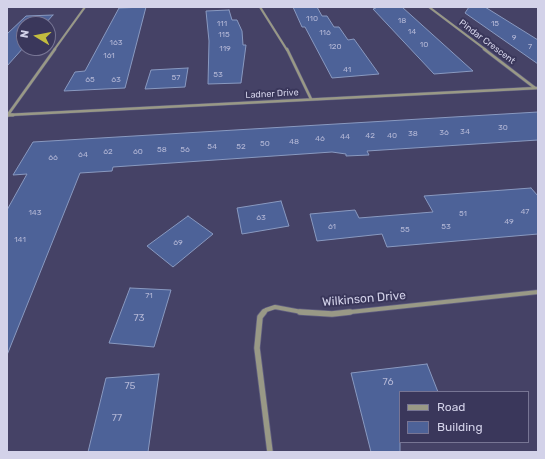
<!DOCTYPE html>
<html>
<head>
<meta charset="utf-8">
<style>
	body { margin:0 }
	#map { position:relative; width:545px; height:459px; overflow:hidden; background:#454266; font-family:Rubik,sans-serif }
	canvas { display:block }
	.frame { position:absolute; inset:0; border:8px solid #d3d2e9; pointer-events:none }
	.legend { position:absolute; left:399px; top:391px; width:130px; height:52px; box-sizing:border-box; background:#3a375b; border:1px solid #777594; margin:0; padding:5px 7px; list-style:none; font-size:12px; color:#d3d2e9 }
	.legend li { display:flex; align-items:center; gap:8px; height:20px }
	.legend b { width:20px; border:1px solid #777594 }
	.north { position:absolute; left:16px; top:16px; width:40px; height:40px; box-sizing:border-box; background:#3a375b; border:1px solid #777594; border-radius:50%; rotate:280deg; font-size:11px; font-weight:700; line-height:16px; text-align:center; color:#d3d2e9 }
	.north::after { content:''; display:block; margin:auto; width:14px; height:18px; background:#c3bd3f; clip-path:polygon(50% 0,100% 100%,50% 72%,0 100%) }
</style>
</head>
<body>
<div id="map">
<canvas width="545" height="459"></canvas>
<div class="frame"></div>
<ul class="legend">
<li><b style="height:5px;background:#999986"></b>Road</li>
<li><b style="height:11px;background:#4d6298"></b>Building</li>
</ul>
<div class="north">N</div>
</div>
<script>
const g = document.querySelector('canvas').getContext('2d');
g.lineJoin = 'round';
function fill(path, color) {
  g.fillStyle = color;
  g.fill(path, 'evenodd');
}
function poly(rows) {
  const path = new Path2D();
  for (const r of rows) {
    path.moveTo(r[0], r[1]);
    for (let i = 2; i < r.length; i += 2) path.lineTo(r[i], r[i + 1]);
  }
  return path;
}
function trace(path, color, width, dash) {
  g.strokeStyle = color;
  g.lineWidth = width;
  g.lineCap = dash ? 'butt' : 'round';
  g.setLineDash(dash || []);
  g.stroke(path);
}
function label(font, color, halo, rows, align = 'center') {
  g.font = font + ' Rubik,sans-serif';
  g.lineWidth = 4;
  g.setLineDash([]);
  g.textBaseline = 'middle';
  g.strokeStyle = halo;
  g.fillStyle = color;
  for (const [text, x, y, turn = 0] of rows) {
    g.save();
    g.translate(x, y);
    g.rotate((+turn || 0) * Math.PI / 180);
    g.textAlign = isNaN(turn) ? turn : align;
    if (halo) g.strokeText(text, 0, 0);
    g.fillText(text, 0, 0);
    g.restore();
  }
}
const building = poly([
	[146,7,125,88,64,91,75,72,85,71,119,8,146,7],
	[293,7,317,7,322,16,327,16,334,27,339,27,348,40,354,39,379,74,332,78,305,27,302,27,293,7],
	[375,7,402,7,473,71,434,74,373,9,376,8,375,7],
	[469,7,485,7,538,40,538,64,465,13,469,7],
	[229,10,232,20,237,20,242,31,243,45,246,45,241,83,208,84,209,41,206,11,229,10],
	[53,15,45,24,24,24,24,47,7,66,7,34,26,16,53,15],
	[188,68,185,87,145,89,151,70,188,68],
	[538,112,538,140,367,151,369,155,346,156,346,154,332,152,113,167,112,171,80,173,7,355,7,210,27,174,13,175,33,142,538,112],
	[531,188,538,196,538,234,387,247,382,234,317,241,310,214,355,210,359,218,433,212,424,196,531,188],
	[281,201,289,226,242,234,237,208,281,201],
	[188,216,213,234,173,267,147,246,188,216],
	[130,288,171,290,154,347,109,343,130,288],
	[427,364,438,392,400,392,400,452,371,452,351,373,427,364],
	[159,374,148,452,88,452,106,378,159,374]
]);
fill(building, '#4d6298');
trace(building, '#8999c0', 1);
const minorFar4 = poly([
	[260,7,287,50],
	[429,7,486,50],
	[54,50,85,7]
]);
const minorFar3 = poly([
	[287,49,311,99],
	[484,49,535,88],
	[7,115,538,88],
	[7,116,55,49]
]);
const minorFar2 = poly([
	[7,115,13,115],
	[7,116,8,115]
]);
const minorFar1 = poly([
	[263,313,266,310,275,307,307,313],
	[341,313,538,292]
]);
const minor = poly([
	[264,312,260,317,257,348,270,452],
	[300,312,332,314,350,312]
]);
trace(minorFar4, '#615f80', 2.5);
trace(minorFar3, '#615f80', 3.5);
trace(minorFar2, '#615f80', 4);
trace(minorFar1, '#615f80', 5.5);
trace(minor, '#615f80', 7);
trace(minorFar4, '#999986', 2);
trace(minorFar3, '#999986', 2.5);
trace(minorFar2, '#999986', 3);
trace(minorFar1, '#999986', 4);
trace(minor, '#999986', 5.5);
label('8px', '#b2b6d5', null, [
	["110",312,19],
	["18",402,21],
	["111",222,24],
	["15",495,24],
	["14",412,32],
	["116",325,33],
	["115",224,35],
	["9",514,38],
	["163",116,43],
	["10",424,45],
	["120",335,47],
	["7",530,47],
	["119",225,49],
	["161",109,56],
	["41",347,70],
	["53",218,75],
	["57",176,78],
	["65",90,80],
	["63",116,80],
	["30",503,128],
	["34",465,132],
	["36",444,133],
	["38",413,134],
	["42",370,136],
	["40",392,136],
	["44",345,137],
	["46",320,139],
	["48",294,142],
	["50",265,144],
	["54",212,147],
	["52",241,147],
	["58",162,150],
	["56",185,150],
	["62",108,152],
	["60",138,152],
	["64",83,155],
	["66",53,158],
	["47",525,212],
	["143",35,213],
	["51",463,214],
	["63",261,218],
	["49",509,222],
	["61",332,227],
	["53",446,227],
	["55",405,230],
	["141",20,240],
	["69",178,243],
	["71",149,296]
]);
label('9px', '#d3d2e9', '#3a375b', [
	["Pindar Crescent",487,42,37],
	["Ladner Drive",272,94,-3]
]);
label('10px', '#b2b6d5', null, [
	["73",139,318],
	["76",388,382],
	["75",130,386],
	["77",117,418]
]);
label('12px', '#d3d2e9', '#3a375b', [
	["Wilkinson Drive",364,299,-5]
]);
</script>
</body>
</html>
